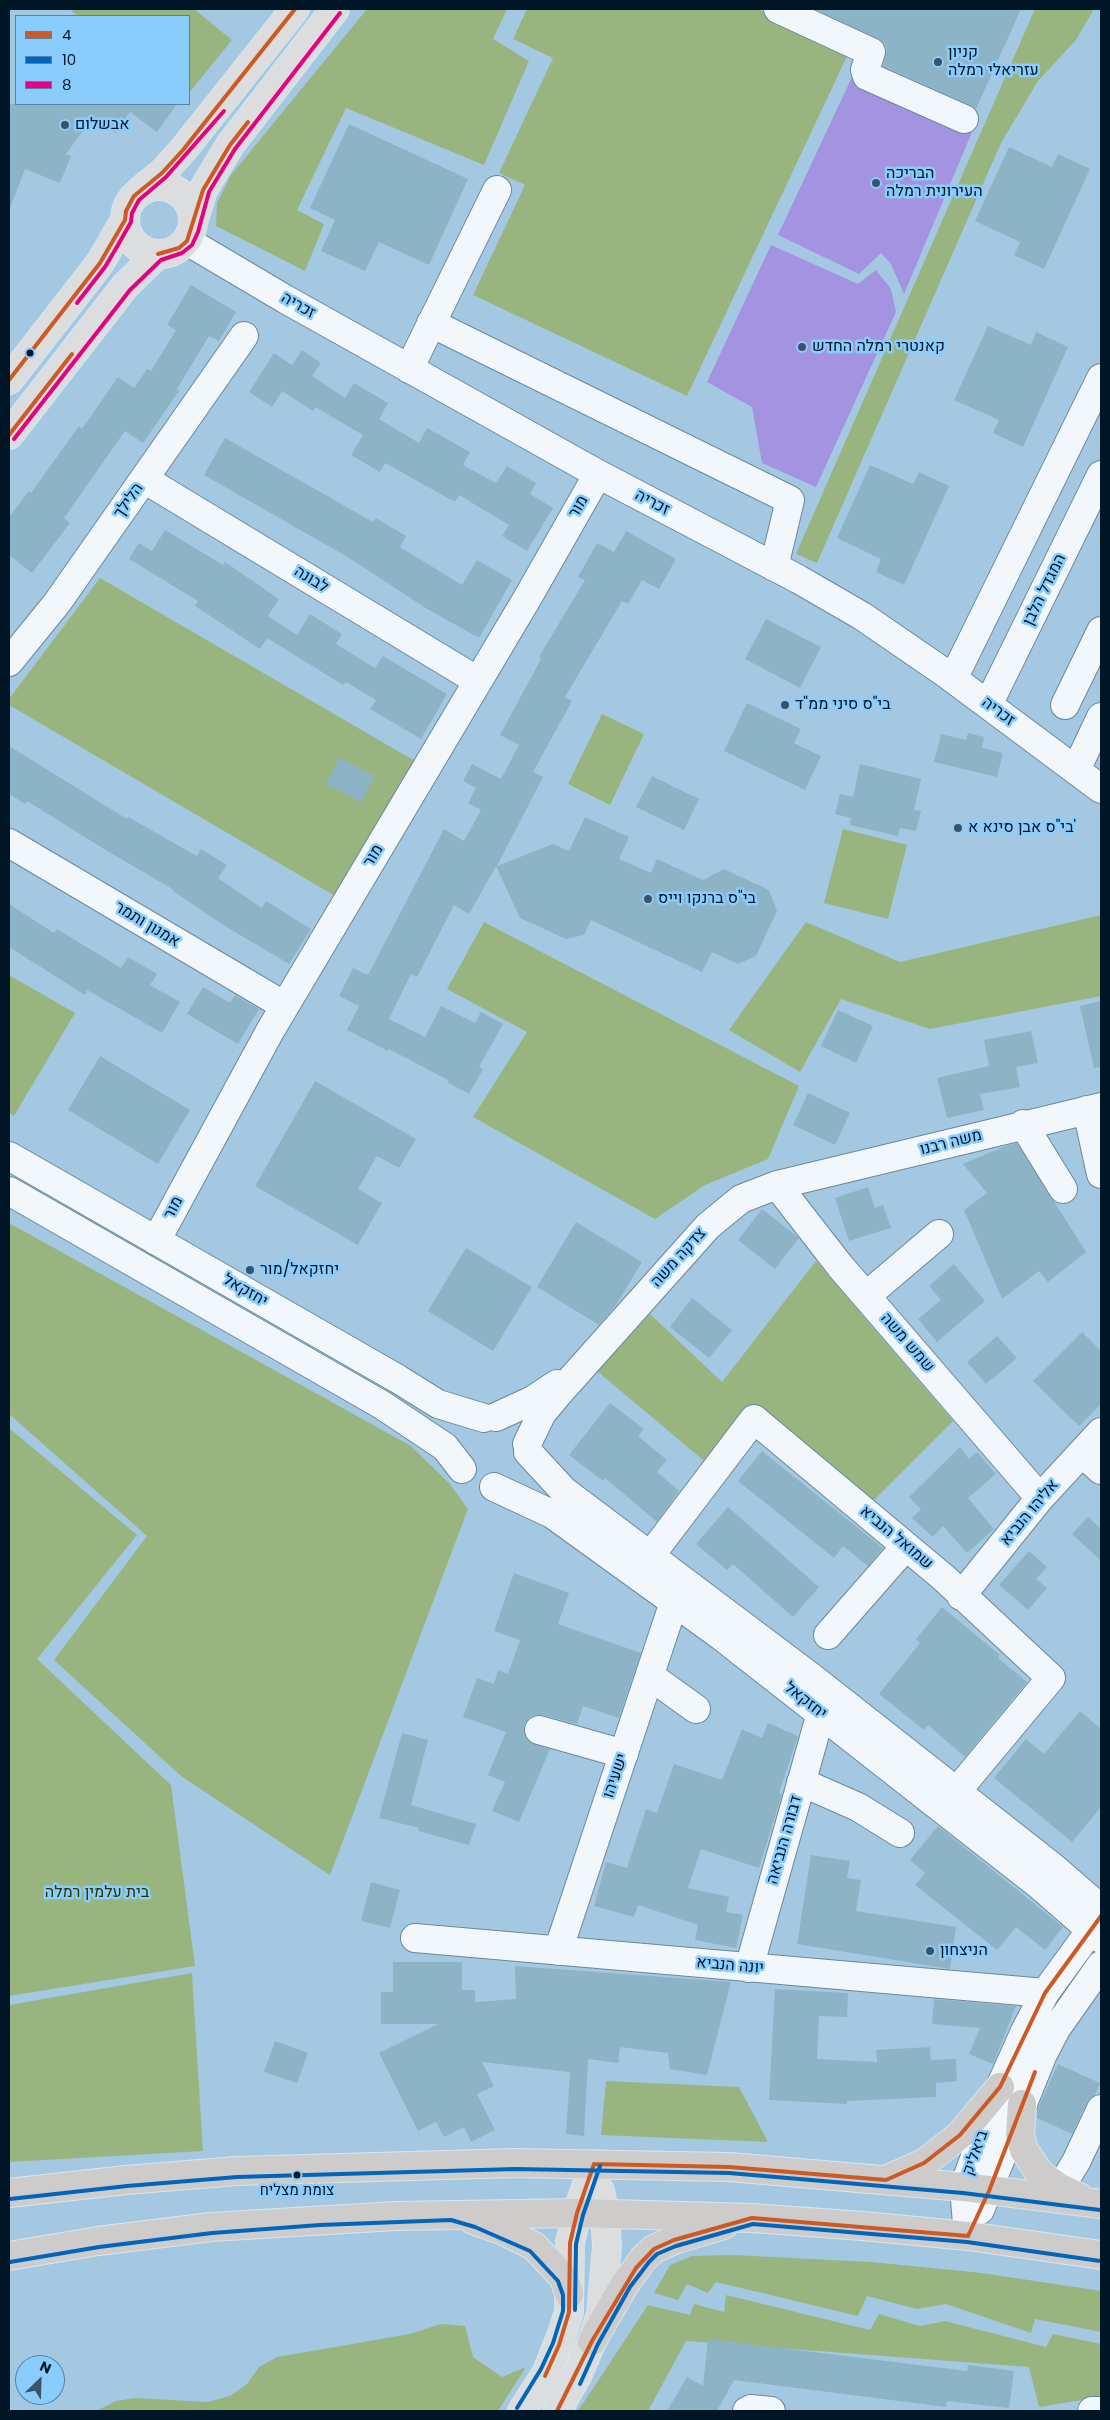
<!DOCTYPE html>
<html>
<head>
<meta charset="utf-8">
<style>
	body { margin:0 }
	#map { position:relative; width:1110px; height:2420px; overflow:hidden; background:#a4c8e2; font-family:Poppins,sans-serif }
	canvas { display:block }
	.frame { position:absolute; inset:0; border:10px solid #001627; pointer-events:none }
	.legend { position:absolute; left:15px; top:15px; width:175px; height:90px; box-sizing:border-box; background:#8acdfc; border:1px solid #5384a7; margin:0; padding:6px 9px; list-style:none; font-size:15px; color:#001627 }
	.legend li { display:flex; align-items:center; gap:10px; height:25px }
	.legend b { width:25px; border:1px solid #5384a7 }
	.north { position:absolute; left:15px; top:2355px; width:50px; height:50px; box-sizing:border-box; background:#8acdfc; border:1px solid #5384a7; border-radius:50%; rotate:24deg; font-size:14px; font-weight:700; line-height:20px; text-align:center; color:#001627 }
	.north::after { content:''; display:block; margin:auto; width:18px; height:22px; background:#395468; clip-path:polygon(50% 0,100% 100%,50% 72%,0 100%) }
</style>
</head>
<body>
<div id="map">
<canvas width="1110" height="2420"></canvas>
<div class="frame"></div>
<ul class="legend">
<li><b style="height:6px;background:#ce5923"></b>4</li>
<li><b style="height:6px;background:#0065bd"></b>10</li>
<li><b style="height:6px;background:#e5007d"></b>8</li>
</ul>
<div class="north">N</div>
</div>
<script>
const g = document.querySelector('canvas').getContext('2d');
g.lineJoin = 'round';
function fill(path, color) {
  g.fillStyle = color;
  g.fill(path, 'evenodd');
}
function poly(rows) {
  const path = new Path2D();
  for (const r of rows) {
    if (r.length === 3) {
      path.moveTo(r[0] + r[2], r[1]);
      path.arc(r[0], r[1], r[2], 0, 2 * Math.PI);
      continue;
    }
    path.moveTo(r[0], r[1]);
    for (let i = 2; i < r.length; i += 2) path.lineTo(r[i], r[i + 1]);
  }
  return path;
}
function trace(path, color, width, dash) {
  g.strokeStyle = color;
  g.lineWidth = width;
  g.lineCap = dash ? 'butt' : 'round';
  g.setLineDash(dash || []);
  g.stroke(path);
}
function label(font, color, halo, rows, align = 'center') {
  g.font = font + ' Poppins,Heebo,sans-serif';
  g.lineWidth = 5;
  g.setLineDash([]);
  g.textBaseline = 'middle';
  g.strokeStyle = halo;
  g.fillStyle = color;
  for (const [text, x, y, turn = 0] of rows) {
    g.save();
    g.translate(x, y);
    g.rotate((+turn || 0) * Math.PI / 180);
    g.textAlign = isNaN(turn) ? turn : align;
    if (halo) g.strokeText(text, 0, 0);
    g.fillText(text, 0, 0);
    g.restore();
  }
}
fill(poly([
	[69,9,194,9,232,40,189,93,189,16,78,16],
	[367,9,507,9,493,39,529,61,484,165,346,108,297,210,324,224,305,271,216,226,217,203,231,175],
	[527,9,757,9,849,52,687,396,473,295,525,185,499,173,553,58,513,39],
	[1035,9,1094,9,1076,40,1038,81,1001,143,817,563,796,554],
	[100,578,415,761,335,896,9,705,9,699],
	[602,714,644,734,610,805,568,784],
	[843,829,907,845,888,919,824,903],
	[1101,915,1101,996,930,1029,841,999,800,1072,729,1030,806,922,900,962],
	[484,922,799,1086,768,1159,705,1185,655,1219,473,1117,527,1032,447,989],
	[9,975,75,1013,14,1116,9,1113],
	[9,1223,411,1446,450,1484,468,1509,330,1875,181,1776,54,1660,147,1536,9,1414],
	[816,1261,953,1421,871,1503,754,1406,709,1465,597,1371,650,1314,722,1382],
	[9,1428,137,1535,37,1659,171,1785,195,1966,9,1996],
	[192,1973,203,2151,9,2162,9,2005],
	[606,2081,739,2087,768,2142,601,2135],
	[733,2255,871,2262,982,2273,1101,2291,1101,2332,1035,2319,1031,2333,946,2304,917,2309,867,2296,858,2316,716,2282,708,2293,687,2284,678,2300,654,2293,670,2265,692,2256],
	[726,2295,870,2330,879,2314,920,2326,945,2321,1046,2347,1053,2334,1101,2344,1101,2397,1039,2407,1029,2367,686,2341,648,2411,578,2411,648,2305,690,2315,694,2304,724,2312],
	[441,2324,465,2326,473,2357,502,2377,526,2367,498,2411,96,2411,116,2401,135,2398,207,2402,230,2396,247,2384,259,2367,277,2357,410,2334]
]), '#98b580');
fill(poly([
	[852,77,972,132,904,294,891,264,881,253,859,274,778,235],
	[771,245,858,284,876,270,891,289,896,312,816,487,762,463,752,407,707,382]
]), '#a393e0');
fill(poly([
	[815,9,1021,9,976,109,970,105,883,66,887,49,883,42],
	[9,104,177,104,157,132,130,112,115,133,93,117,66,154,71,156,60,183,25,169,10,208],
	[349,124,468,179,429,265,379,242,365,271,321,251,335,220,310,208],
	[1009,147,1052,167,1058,154,1090,169,1044,269,1014,255,1020,242,975,221],
	[191,285,236,312,219,341,209,336,177,389,179,391,143,443,125,431,64,518,70,523,32,573,9,555,9,517,29,491,31,493,79,426,82,429,118,377,134,388,147,369,151,371,176,330,167,325],
	[988,326,1031,345,1036,332,1068,347,1023,447,993,433,999,420,954,400],
	[302,350,321,363,312,376,345,398,354,383,388,403,379,419,419,443,427,428,470,452,463,465,496,483,507,466,536,483,530,494,553,508,527,551,502,536,509,525,459,495,455,502,385,463,380,472,351,455,363,435,315,407,313,411,282,391,272,407,249,392,274,353,292,365],
	[225,438,373,522,376,518,406,536,400,547,462,585,477,560,512,580,479,638,424,607,351,559,204,475],
	[870,465,913,484,919,472,949,486,904,585,876,572,881,559,837,538],
	[165,530,223,565,225,562,279,599,268,616,297,635,310,614,342,634,336,644,375,668,383,656,447,694,421,739,370,709,376,700,346,682,343,685,267,638,260,649,195,606,198,601,129,559,139,543,152,551],
	[626,531,676,559,659,589,642,580,628,604,622,601,565,697,572,701,533,772,543,777,497,866,553,844,569,851,585,817,629,837,619,859,651,873,657,859,703,880,724,869,769,890,777,911,756,956,738,964,712,952,702,972,591,920,584,935,566,939,520,918,496,866,469,914,454,905,417,977,411,974,389,1019,425,1037,441,1006,475,1023,481,1012,503,1024,479,1067,483,1069,469,1094,447,1082,448,1080,389,1049,388,1051,347,1030,359,1006,339,996,353,968,368,975,444,829,464,841,481,810,468,803,476,788,463,781,472,764,501,779,519,745,500,735,541,659,539,657,585,580,578,577,597,543,614,552],
	[766,619,821,647,800,688,745,659],
	[747,703,801,729,794,743,821,756,805,790,724,751],
	[968,733,984,737,982,748,1003,753,997,777,934,762,941,734,966,740],
	[9,746,127,819,128,817,197,856,201,849,227,865,218,878,262,908,266,901,311,929,289,964,225,926,173,891,174,890,104,849,27,801,25,804,9,794],
	[339,758,375,776,361,802,326,784],
	[860,764,921,779,914,810,921,811,916,831,900,828,898,836,850,825,851,818,835,814,840,794,853,797],
	[652,776,699,799,684,830,636,807],
	[9,904,54,933,57,929,121,968,128,957,157,974,150,985,180,1002,162,1033,87,990,85,995,9,947],
	[203,987,230,1003,235,995,259,1009,238,1044,187,1014],
	[1101,1001,1101,1067,1094,1068,1080,1006],
	[838,1010,873,1026,856,1063,821,1046],
	[1031,1031,1038,1063,1016,1067,1020,1087,980,1094,984,1110,947,1118,937,1078,989,1066,984,1040],
	[100,1056,190,1110,158,1164,68,1110],
	[315,1081,416,1139,399,1168,377,1156,358,1189,382,1203,358,1245,255,1186],
	[808,1093,850,1113,835,1145,793,1125],
	[1017,1143,1086,1252,1048,1282,1039,1271,1002,1299,964,1210,987,1193,963,1164,1003,1147],
	[868,1187,875,1208,883,1205,891,1228,849,1241,835,1198],
	[762,1209,799,1238,775,1269,738,1240],
	[576,1222,642,1262,616,1305,599,1325,537,1287],
	[466,1248,532,1287,493,1351,428,1311],
	[954,1264,985,1301,937,1342,918,1319,941,1300,929,1286],
	[692,1298,732,1330,709,1358,670,1327],
	[1082,1332,1101,1351,1101,1404,1079,1426,1033,1381],
	[997,1336,1017,1358,986,1384,967,1362],
	[610,1403,644,1429,638,1436,667,1460,657,1472,679,1491,657,1522,605,1478,603,1481,569,1455],
	[960,1447,969,1459,977,1452,996,1474,968,1498,994,1529,967,1553,943,1526,933,1537,912,1518,921,1509,909,1497],
	[762,1451,883,1548,868,1566,843,1546,834,1558,738,1481],
	[728,1507,819,1587,793,1617,733,1564,727,1570,696,1544],
	[1088,1517,1101,1529,1101,1561,1072,1534],
	[1029,1551,1047,1567,1036,1579,1047,1588,1028,1610,999,1585],
	[514,1573,569,1593,558,1624,641,1653,619,1718,583,1706,577,1724,543,1715,535,1715,528,1719,524,1726,524,1734,528,1741,550,1749,519,1822,492,1811,505,1782,488,1775,506,1732,463,1717,477,1678,494,1684,498,1670,508,1674,520,1640,494,1631],
	[942,1607,1000,1655,998,1658,1027,1682,965,1757,928,1725,924,1730,879,1694,920,1643,916,1639],
	[1080,1711,1101,1729,1101,1807,1072,1842,994,1778,1026,1739,1044,1754],
	[768,1723,798,1736,779,1793,782,1794,759,1868,701,1849,688,1888,729,1897,726,1912,743,1915,736,1948,695,1940,698,1925,638,1905,634,1917,594,1906,606,1862,627,1868,646,1809,657,1813,674,1764,722,1780,742,1729,762,1738],
	[402,1733,428,1740,411,1805,476,1824,469,1845,418,1831,419,1828,379,1818],
	[938,1826,1063,1927,1045,1950,1016,1927,997,1950,915,1885,925,1873,910,1860],
	[811,1855,850,1861,847,1878,861,1880,856,1911,956,1927,950,1969,797,1944],
	[371,1882,400,1890,390,1928,361,1921],
	[393,1962,462,1962,462,1990,475,1990,475,2002,516,1999,515,1966,731,1982,707,2075,670,2069,668,2053,620,2047,618,2063,588,2059,584,2136,566,2134,570,2072,482,2062,494,2086,477,2094,495,2130,471,2142,464,2127,444,2137,436,2122,418,2131,379,2053,438,2024,381,2024,381,1992,393,1992],
	[775,1989,848,1993,847,2017,819,2016,817,2059,877,2062,876,2050,930,2047,931,2060,956,2059,957,2081,936,2083,936,2097,847,2101,847,2104,769,2100],
	[934,1999,1016,2006,993,2064,969,2054,980,2028,932,2024],
	[275,2041,308,2053,297,2083,264,2072],
	[1058,2064,1100,2083,1095,2095,1087,2102,1072,2134,1037,2118,1037,2110],
	[708,2339,967,2371,968,2365,1014,2371,1009,2408,947,2401,946,2407,734,2380,717,2411,667,2411,687,2377,703,2386]
]), '#8cb4c6');
const minor = poly([
	[778,9,871,52,865,70,867,76,964,119],
	[187,241,285,299,598,474,798,579,862,616,948,675,1101,789],
	[431,323,790,500,774,567],
	[409,369,497,190],
	[144,479,478,681],
	[9,662,57,603,244,336],
	[953,679,1101,378],
	[988,705,1101,475],
	[1065,705,1101,631],
	[1076,770,1101,717],
	[9,843,285,1006],
	[1087,1110,1101,1174],
	[1023,1124,1063,1189],
	[9,1156,398,1379,438,1404,484,1418],
	[777,1185,840,1266,1040,1498],
	[9,1191,382,1405,445,1447,462,1469],
	[156,1241,270,1031,528,597,598,474],
	[866,1296,939,1234],
	[496,1417,533,1400,557,1384],
	[527,1444,542,1413,558,1394,708,1226,741,1199,777,1185,1101,1107],
	[528,1452,564,1491,811,1677,1054,1868,1101,1909],
	[1082,1453,1101,1470],
	[494,1487,552,1514,721,1636,1039,1885,1101,1939],
	[650,1556,754,1419,944,1578,1051,1678,956,1792],
	[961,1596,1040,1498,1101,1432],
	[828,1635,906,1546],
	[650,1676,696,1709],
	[539,1730,624,1754],
	[801,1782,858,1807,900,1833],
	[415,1938,1045,1993],
	[558,1951,674,1602],
	[749,1968,821,1713],
	[1060,2188,1076,2162,1101,2109],
	[980,2210,1043,2054,1056,2029,1101,1965],
	[968,2236,964,2187,1000,2087,1025,2031,1045,1993,1101,1916],
	[747,2411,751,2409,771,2411],
	[1092,2411,1101,2411]
]);
const major = poly([
	[159,220,34],
	[141,190,162,173,183,150,295,9],
	[194,219,203,190,230,145,335,9],
	[9,380,100,263,125,220],
	[9,435,125,286,158,254],
	[522,2411,547,2372,563,2331,569,2312,570,2243,577,2213,594,2164],
	[557,2411,578,2374,592,2341,601,2314,607,2246,605,2215,600,2191]
]);
const highway = poly([
	[1022,2104,1020,2135,1024,2150,1040,2174,1060,2188,1079,2197],
	[888,2179,924,2163,960,2135,1000,2087],
	[9,2193,126,2180,237,2171,515,2163,729,2167,964,2187,1101,2204],
	[473,2220,501,2230,534,2246,564,2278,569,2294],
	[9,2256,98,2241,211,2227,396,2216,577,2213,752,2218,863,2226,968,2236,1101,2255],
	[592,2341,625,2284,644,2258,654,2249,674,2240,724,2225]
]);
trace(minor, '#6a889c', 30);
trace(major, '#d6e6f2', 30);
trace(highway, '#d6e6f2', 30);
trace(minor, '#f1f7fb', 28);
trace(major, '#dbddde', 28);
trace(highway, '#ceccca', 28);
trace(poly([
	[158,254,179,248,187,241,203,190,230,145,248,122],
	[9,380,100,263,125,220,126,211,134,196,162,173,183,150,295,9],
	[9,435,72,354],
	[594,2164,729,2167,886,2180,924,2163,960,2135,1000,2087,1045,1993,1101,1916],
	[968,2236,989,2191,1035,2072],
	[545,2376,559,2345,569,2312,570,2243,577,2213,594,2164],
	[557,2411,592,2341,636,2268,654,2249,674,2240,752,2218,968,2236]
]), '#ce5923', 4);
trace(poly([
	[10,2199,127,2186,237,2177,515,2169,729,2173,963,2193,1100,2210],
	[10,2262,99,2247,212,2233,320,2225,451,2220,475,2227,530,2251,558,2281,563,2295,563,2311,553,2343,541,2369,517,2408],
	[575,2310,576,2244,583,2215,600,2166],
	[580,2384,598,2344,630,2287,649,2262,657,2254,676,2246,753,2224,967,2242,1100,2261]
]), '#0065bd', 4);
trace(poly([
	[77,303,105,267,118,245,131,222,132,213,139,200,166,177,224,111],
	[14,439,130,290,161,260,182,253,192,245,198,232,209,192,235,149,340,13]
]), '#e5007d', 4);
for (const [x, y, r, color] of [
	[938,62,5,"#395468"],
	[65,125,5,"#395468"],
	[876,183,5,"#395468"],
	[802,347,5,"#395468"],
	[30,353,4.5,"#001627"],
	[785,705,5,"#395468"],
	[958,828,5,"#395468"],
	[648,899,5,"#395468"],
	[250,1270,5,"#395468"],
	[930,1951,5,"#395468"],
	[297,2175,4.5,"#001627"]
]) {
  const dot = new Path2D();
  dot.arc(x, y, r, 0, 2 * Math.PI);
  g.fillStyle = color;
  g.fill(dot);
  trace(dot, '#8acdfc', 2);
}
label('15px', '#001627', '#8acdfc', [
	["צומת מצליח",297,2191]
]);
label('16px', '#001627', '#8acdfc', [
	["קניון",948,53],
	["עזריאלי רמלה",948,71],
	["אבשלום",75,125],
	["הבריכה",886,174],
	["העירונית רמלה",886,192],
	["קאנטרי רמלה החדש",812,347],
	["בי\"ס סיני ממ\"ד",795,705],
	["בי\"ס אבן סינא א'",968,828],
	["בי\"ס ברנקו וייס",658,899],
	["יחזקאל/מור",260,1270],
	["הניצחון",940,1951]
], 'left');
label('16px', '#001627', '#8acdfc', [
	["זכריה",298,306,30],
	["הלילך",129,501,-55],
	["זכריה",652,503,28],
	["מור",579,507,-60],
	["לבונה",311,580,31],
	["המגדל הלבן",1045,590,-64],
	["זכריה",998,712,37],
	["מור",374,856,-59],
	["אמנון ותמר",147,925,31],
	["משה רבנו",951,1143,-14],
	["מור",174,1208,-62],
	["צדקה משה",679,1258,-48],
	["יחזקאל",245,1291,30],
	["שמש משה",907,1343,49],
	["אליהו הנביא",1030,1513,-50],
	["שמואל הנביא",896,1538,40],
	["יחזקאל",805,1701,38],
	["ישעיהו",616,1776,-71],
	["דבורה הנביאה",785,1840,-74],
	["יונה הנביא",730,1966,5],
	["ביאליק",976,2153,-70]
]);
label('16px', '#2a3301', '#8acdfc', [
	["בית עלמין רמלה",97,1893]
]);
</script>
</body>
</html>
